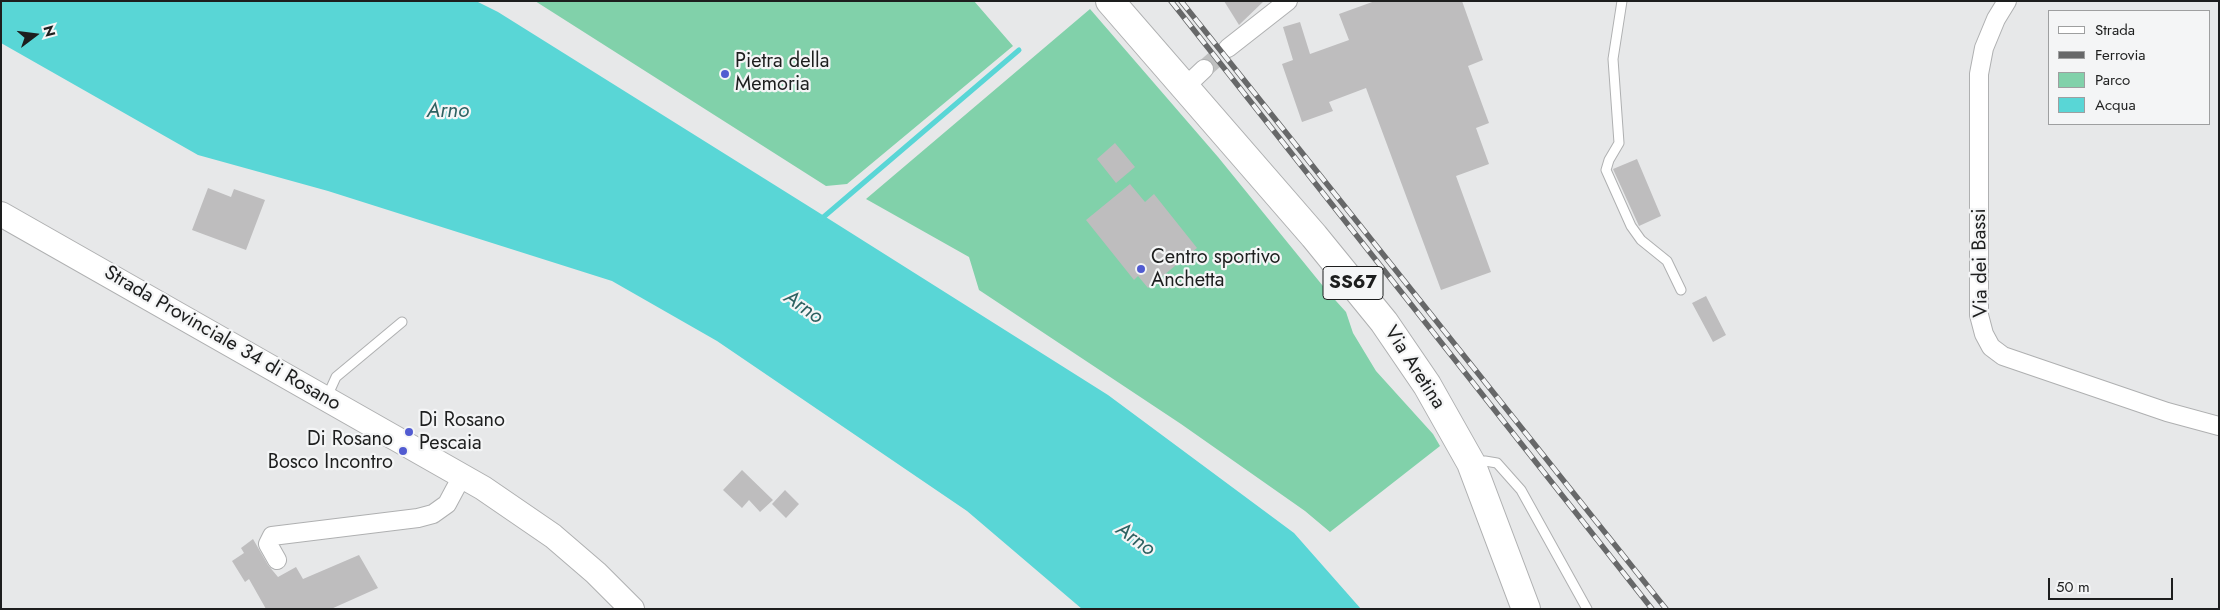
<!DOCTYPE html>
<html>
<head>
<meta charset="utf-8">
<style>
	body { margin:0 }
	#map { position:relative; width:2220px; height:610px; overflow:hidden; background:#e7e8e9; font-family:Jost,sans-serif }
	canvas { display:block }
	.frame { position:absolute; inset:0; border:2px solid #1d1e1e; pointer-events:none }
	.legend { position:absolute; left:2048px; top:10px; width:162px; height:115px; box-sizing:border-box; background:#f4f5f6; border:1px solid #9e9fa0; margin:0; padding:6px 9px; list-style:none; font-size:15px; color:#1d1e1e }
	.legend li { display:flex; align-items:center; gap:10px; height:25px }
	.legend b { width:25px; border:1px solid #9e9fa0 }
	.north { position:absolute; left:10px; top:10px; width:50px; height:50px; -webkit-text-stroke:4px #f4f5f6; paint-order:stroke; rotate:75deg; font-size:14px; font-weight:700; line-height:20px; text-align:center; color:#1d1e1e }
	.north::after { content:''; display:block; margin:auto; width:18px; height:22px; background:#1d1e1e; clip-path:polygon(50% 0,100% 100%,50% 72%,0 100%) }
	.scale { position:absolute; left:2048px; top:578px; width:125px; height:22px; box-sizing:border-box; border:2px solid #1d1e1e; border-top:0; padding-left:6px; font-size:15px; line-height:18px; white-space:nowrap; color:#1d1e1e; -webkit-text-stroke:4px #f4f5f6; paint-order:stroke }
</style>
</head>
<body>
<div id="map">
<canvas width="2220" height="610"></canvas>
<div class="frame"></div>
<ul class="legend">
<li><b style="height:6px;background:#fff"></b>Strada</li>
<li><b style="height:6px;background:#676869"></b>Ferrovia</li>
<li><b style="height:14px;background:#81d1aa"></b>Parco</li>
<li><b style="height:14px;background:#59d6d6"></b>Acqua</li>
</ul>
<div class="north">N</div>
<div class="scale">50 m</div>
</div>
<script>
const g = document.querySelector('canvas').getContext('2d');
g.lineJoin = 'round';
function fill(path, color) {
  g.fillStyle = color;
  g.fill(path, 'evenodd');
}
function poly(rows) {
  const path = new Path2D();
  for (const r of rows) {
    path.moveTo(r[0], r[1]);
    for (let i = 2; i < r.length; i += 2) path.lineTo(r[i], r[i + 1]);
  }
  return path;
}
function trace(path, color, width, dash) {
  g.strokeStyle = color;
  g.lineWidth = width;
  g.lineCap = dash ? 'butt' : 'round';
  g.setLineDash(dash || []);
  g.stroke(path);
}
function label(font, color, halo, rows, align = 'center') {
  g.font = font + ' Jost,sans-serif';
  g.lineWidth = 4.5;
  g.setLineDash([]);
  g.textBaseline = 'middle';
  g.strokeStyle = halo;
  g.fillStyle = color;
  for (const [text, x, y, turn = 0] of rows) {
    g.save();
    g.translate(x, y);
    g.rotate((+turn || 0) * Math.PI / 180);
    g.textAlign = isNaN(turn) ? turn : align;
    if (halo) g.strokeText(text, 0, 0);
    g.fillText(text, 0, 0);
    g.restore();
  }
}
fill(poly([
	[535,1,974,1,1013,46,847,184,826,186],
	[1090,9,1218,157,1327,291,1346,312,1353,333,1376,371,1433,434,1440,446,1330,532,1305,511,1181,424,979,290,969,257,866,199]
]), '#81d1aa');
fill(poly([
	[1,1,476,1,498,12,821,214,1108,395,1294,533,1361,609,1082,609,967,511,717,341,612,281,328,191,198,155,1,43]
]), '#59d6d6');
trace(poly([
	[820,220,1019,50]
]), '#59d6d6', 5);
fill(poly([
	[1224,1,1264,1,1239,25],
	[1375,1,1462,1,1483,60,1468,66,1489,123,1476,128,1489,164,1456,176,1491,272,1441,290,1366,88,1329,102,1333,111,1302,122,1282,64,1293,60,1283,27,1300,22,1310,54,1349,40,1339,14],
	[1115,143,1135,167,1116,183,1097,159],
	[1637,159,1661,216,1639,226,1613,169],
	[1130,184,1145,202,1154,194,1197,248,1148,288,1138,276,1134,280,1086,220],
	[208,188,231,197,234,189,265,200,246,250,192,230],
	[1706,296,1726,335,1713,342,1692,303],
	[742,470,773,500,760,512,749,500,742,508,723,490],
	[785,490,799,504,786,518,772,504],
	[253,539,268,565,278,577,296,567,303,579,359,555,378,588,331,609,266,609,249,579,245,582,232,561,244,553,241,548]
]), '#bebdbe');
trace(poly([
	[1204,69,1228,48]
]), '#bfc0c0', 18, [18, 9]);
const service = poly([
	[1622,1,1613,59,1619,143,1609,160,1606,170,1631,226,1641,240,1667,261,1681,290],
	[326,399,336,377,402,322],
	[1474,462,1485,461,1497,463,1521,490,1587,609]
]);
const minor = poly([
	[2007,1,1996,19,1984,48,1979,74,1979,315,1984,334,1991,347,2003,356,2167,412,2219,426],
	[1228,48,1288,1],
	[1185,87,1204,69],
	[277,560,268,544,272,536,418,518,433,514,447,504,462,476]
]);
const secondary = poly([
	[1,214,483,488,553,536,596,573,632,609]
]);
const primary = poly([
	[1110,1,1314,236,1384,322,1427,385,1471,463,1526,609]
]);
trace(service, '#afb0b1', 11);
trace(minor, '#afb0b1', 20);
trace(secondary, '#afb0b1', 26);
trace(primary, '#afb0b1', 30);
trace(service, '#fff', 9);
trace(minor, '#fff', 18);
trace(secondary, '#fff', 24);
trace(primary, '#fff', 28);
const rail = poly([
	[1171,1,1652,609],
	[1181,1,1666,609]
]);
trace(rail, '#676869', 5.5);
trace(rail, '#f4f5f6', 4, [11]);
for (const [x, y, r, color] of [
	[725,74,5,"#515bd1"],
	[1141,269,5,"#515bd1"],
	[409,432,5,"#515bd1"],
	[403,451,5,"#515bd1"]
]) {
  const dot = new Path2D();
  dot.arc(x, y, r, 0, 2 * Math.PI);
  g.fillStyle = color;
  g.fill(dot);
  trace(dot, '#f4f5f6', 2);
}
for (const [x, y, w] of [
	[1353,283,60]
]) {
  const box = new Path2D();
  box.roundRect(x - w / 2, y - 16.5, w, 33, 4);
  g.fillStyle = '#f4f5f6';
  g.fill(box);
  trace(box, '#1d1e1e', 1);
}
label('bold 19px', '#1d1e1e', null, [
	["SS67",1353,283]
]);
label('20px', '#1d1e1e', '#f4f5f6', [
	["Pietra della",735,62],
	["Memoria",735,85],
	["Centro sportivo",1151,258],
	["Anchetta",1151,281],
	["Di Rosano",419,421],
	["Pescaia",419,444],
	["Di Rosano",393,440,"right"],
	["Bosco Incontro",393,463,"right"]
], 'left');
label('20px', '#1d1e1e', '#f4f5f6', [
	["Via dei Bassi",1981,263,-91],
	["Strada Provinciale 34 di Rosano",222,339,30],
	["Via Aretina",1414,368,57]
]);
label('italic 21px', '#2d6161', '#f4f5f6', [
	["Arno",448,112],
	["Arno",803,308,35],
	["Arno",1135,540,35]
]);
</script>
</body>
</html>
